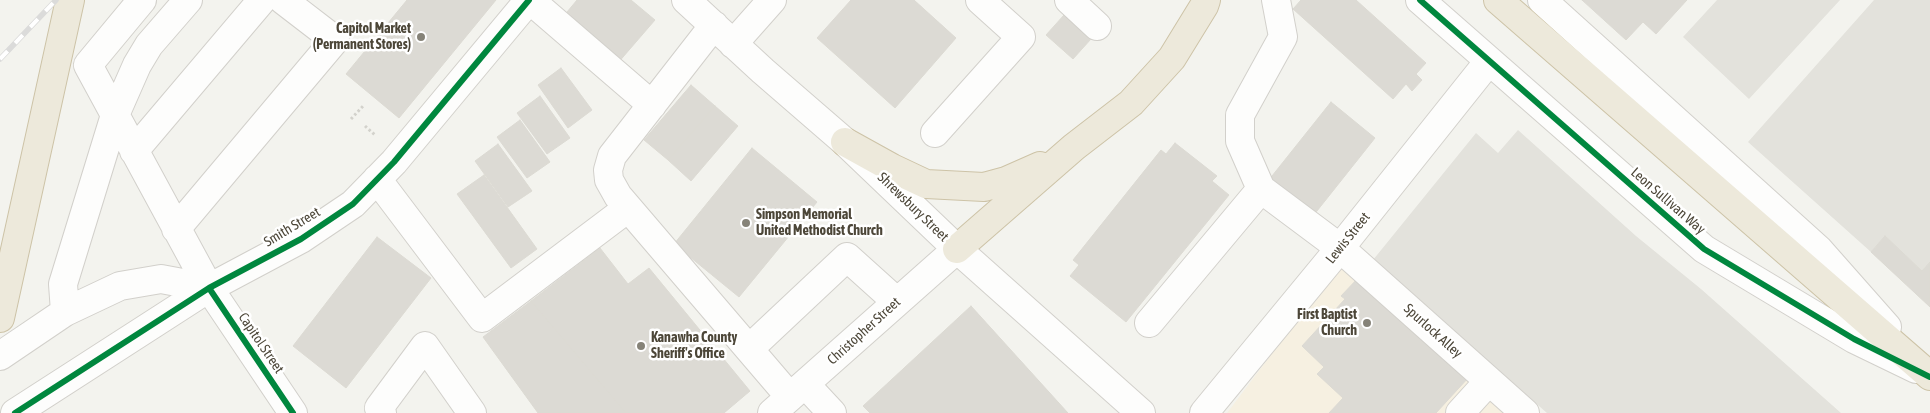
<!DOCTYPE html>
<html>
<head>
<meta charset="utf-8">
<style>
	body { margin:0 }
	canvas { display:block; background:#f3f3ee }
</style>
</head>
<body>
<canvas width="1930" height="413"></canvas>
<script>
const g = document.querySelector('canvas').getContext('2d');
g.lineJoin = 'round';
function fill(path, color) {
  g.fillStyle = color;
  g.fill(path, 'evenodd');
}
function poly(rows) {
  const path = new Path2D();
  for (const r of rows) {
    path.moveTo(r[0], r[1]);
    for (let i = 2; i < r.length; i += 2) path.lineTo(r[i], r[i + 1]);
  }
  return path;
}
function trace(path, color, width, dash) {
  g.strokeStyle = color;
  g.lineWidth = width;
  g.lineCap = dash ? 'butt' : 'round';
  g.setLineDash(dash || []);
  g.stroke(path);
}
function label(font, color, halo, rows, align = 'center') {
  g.font = font + ' "Asap Condensed",sans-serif';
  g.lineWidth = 5;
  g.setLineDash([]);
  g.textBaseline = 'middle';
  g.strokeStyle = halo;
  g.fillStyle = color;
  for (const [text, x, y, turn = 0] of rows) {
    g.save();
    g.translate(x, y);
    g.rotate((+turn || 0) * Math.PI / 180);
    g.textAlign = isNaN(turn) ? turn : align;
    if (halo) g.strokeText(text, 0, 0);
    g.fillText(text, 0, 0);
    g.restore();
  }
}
fill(poly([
	[1339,265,1517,413,1227,413]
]), '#f6f0e1');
fill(poly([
	[1717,0,1840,0,1749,99,1683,37],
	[1874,0,1930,0,1930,262,1922,271,1885,237,1871,252,1748,142],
	[1518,130,1636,236,1701,289,1841,413,1547,413,1373,260,1476,133,1498,153]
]), '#e3e2dc');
const building = poly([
	[407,0,496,0,399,118,346,74,407,0],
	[577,0,631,0,655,20,617,64,562,18,577,0],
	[851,0,914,0,956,38,895,108,817,38,851,0],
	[1301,0,1356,0,1426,63,1416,74,1422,80,1412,91,1406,84,1393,99,1293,9,1301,0],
	[1582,0,1687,0,1656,34,1643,22,1626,40,1582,0],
	[1064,15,1091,39,1073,59,1046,35,1064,15],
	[561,68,592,110,568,128,538,85,561,68],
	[691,85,715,106,668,160,644,140,691,85],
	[540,96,570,138,547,154,517,113,540,96],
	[1331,102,1375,138,1313,216,1268,181,1331,102],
	[715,106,738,126,691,181,668,160,715,106],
	[520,120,550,162,527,178,497,137,520,120],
	[1175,143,1217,176,1212,181,1229,195,1126,322,1070,276,1079,265,1073,260,1161,150,1166,154,1175,143],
	[498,144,532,191,508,207,475,161,498,144],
	[752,148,817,202,739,297,674,244,752,148],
	[484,175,537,249,511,268,457,194,484,175],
	[1885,236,1922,271,1930,262,1930,307,1871,252,1885,236],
	[377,237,431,278,346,388,293,346,377,237],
	[600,248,628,284,649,268,750,391,724,413,626,413,531,301,600,248],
	[1360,276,1469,377,1436,413,1329,413,1343,398,1317,374,1324,367,1302,346,1345,299,1341,296,1360,276],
	[531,301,626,413,538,413,483,337,531,301],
	[971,306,1068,413,870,413,863,406,971,306]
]);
fill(building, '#dcdad4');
trace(building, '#dcdad3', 1);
const minor = poly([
	[142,0,88,65,209,288,293,413],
	[530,0,652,105],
	[686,0,763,71,845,142,957,249,1141,413],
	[1069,0,1097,26],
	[1420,0,1704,249,1854,339,1916,369],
	[1542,0,1819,250,1887,327],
	[714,25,612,156,608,170,609,180,618,196,790,397],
	[733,44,772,0],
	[935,133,1021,37,980,0],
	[134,151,262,0],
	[377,179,482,318,628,208],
	[1261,189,1240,141,1240,115,1283,37,1276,0],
	[176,229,335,40,283,0],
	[65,312,63,284,115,115,137,65,149,45,188,0],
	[1149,323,1261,189,1340,248,1525,413],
	[749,349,847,257,897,302],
	[0,356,65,312,120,286,161,279,209,288],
	[805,384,832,413],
	[15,413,209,288,301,239,353,204,394,162,529,0],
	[382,413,379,408,425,346,472,413],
	[772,413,957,249],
	[1204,413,1340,248,1489,61],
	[1460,413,1489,381]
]);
const highway = poly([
	[1498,0,1930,376],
	[845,142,892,168,926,184,984,187,1006,181,1040,166],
	[957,249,1074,147,1131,103,1172,58,1204,6,1206,0],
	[0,318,70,0]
]);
trace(minor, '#d2d0cb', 30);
trace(highway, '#cdc3a7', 30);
trace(poly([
	[351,119,364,105],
	[365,126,375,135]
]), '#d3d2cc', 3, [2.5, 2.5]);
trace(minor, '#fdfdfc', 28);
trace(highway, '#ede9db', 28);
const rail = poly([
	[0,59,56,0]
]);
trace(rail, '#dbdbda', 5.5);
trace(rail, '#fff', 4, [11]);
trace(poly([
	[1420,0,1704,249,1854,339,1930,377],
	[209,288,293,413],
	[15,413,209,288,301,239,353,204,394,162,529,0]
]), '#00873e', 6);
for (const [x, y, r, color] of [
	[421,37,5,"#868378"],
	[746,223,5,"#868378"],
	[1367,323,5,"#868378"],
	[641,346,5,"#868378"]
]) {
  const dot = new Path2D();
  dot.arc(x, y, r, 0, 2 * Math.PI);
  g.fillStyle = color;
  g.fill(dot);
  trace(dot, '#fff', 2);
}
label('bold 14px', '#4c4638', '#fff', [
	["Capitol Market",411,29],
	["(Permanent Stores)",411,45],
	["Simpson Memorial",756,215,"left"],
	["United Methodist Church",756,231,"left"],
	["First Baptist",1357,315],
	["Church",1357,331],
	["Kanawha County",651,338,"left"],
	["Sheriff's Office",651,354,"left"]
], 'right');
label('14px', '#4c4638', '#fff', [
	["Leon Sullivan Way",1668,201,41],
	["Shrewsbury Street",913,207,44],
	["Smith Street",292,227,-31],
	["Lewis Street",1348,238,-51],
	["Christopher Street",864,331,-42],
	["Spurlock Alley",1433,331,42],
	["Capitol Street",261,343,56]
]);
</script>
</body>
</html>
